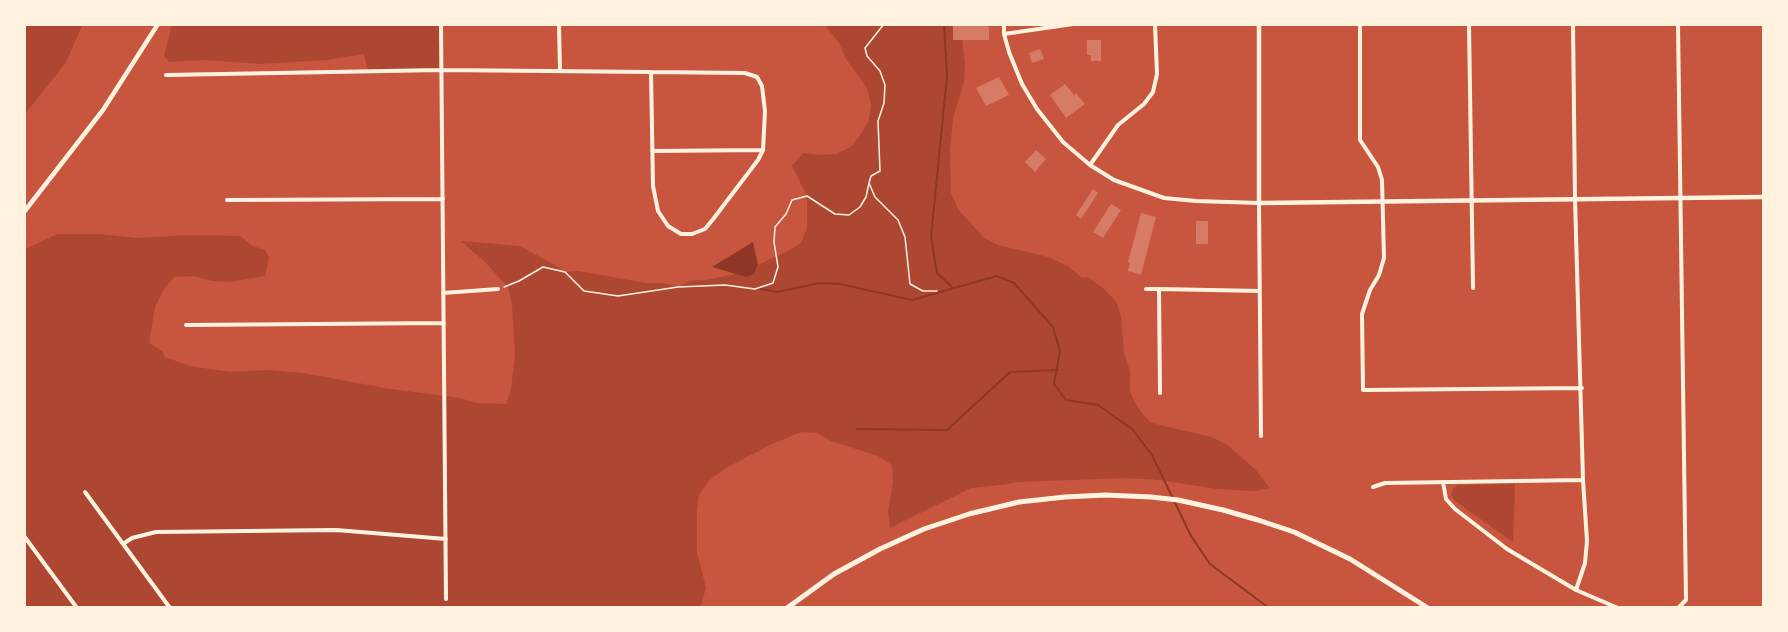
<!DOCTYPE html>
<html>
<head>
<meta charset="utf-8">
<style>
	body { margin:0 }
	#map { position:relative; width:1788px; height:632px; overflow:hidden; background:#c8553d; font-family:Mulish,sans-serif }
	canvas { display:block }
	.frame { position:absolute; inset:0; border:26px solid #fff3e0; pointer-events:none }
</style>
</head>
<body>
<div id="map">
<canvas width="1788" height="632"></canvas>
<div class="frame"></div>
</div>
<script>
const g = document.querySelector('canvas').getContext('2d');
g.lineJoin = 'round';
function fill(path, color) {
  g.fillStyle = color;
  g.fill(path, 'evenodd');
}
function poly(rows) {
  const path = new Path2D();
  for (const r of rows) {
    path.moveTo(r[0], r[1]);
    for (let i = 2; i < r.length; i += 2) path.lineTo(r[i], r[i + 1]);
  }
  return path;
}
function trace(path, color, width, dash) {
  g.strokeStyle = color;
  g.lineWidth = width;
  g.lineCap = dash ? 'butt' : 'round';
  g.setLineDash(dash || []);
  g.stroke(path);
}
fill(poly([
	[24,24,83,24,65,64,24,115],
	[172,24,441,24,441,70,368,71,364,54,327,60,261,64,204,60,169,62,164,56],
	[824,24,956,24,961,28,965,65,964,82,953,118,950,151,951,193,958,209,983,237,998,245,1048,257,1068,266,1082,278,1088,277,1104,289,1116,301,1121,316,1124,353,1130,371,1130,392,1138,408,1150,422,1156,424,1211,437,1226,444,1255,469,1270,488,1254,491,1217,489,1160,480,1126,478,1017,482,1000,485,971,488,890,528,888,512,893,482,892,465,878,456,831,441,817,433,801,432,770,445,726,468,711,479,699,494,697,511,697,552,706,588,700,608,24,608,24,250,57,234,99,234,137,238,189,235,240,236,253,246,265,250,269,258,265,276,230,282,212,281,194,276,174,277,163,290,155,307,149,343,162,351,165,357,190,366,230,372,267,370,303,373,391,389,460,398,476,403,506,404,511,389,515,355,512,304,508,287,484,261,461,241,519,246,552,263,565,272,578,271,646,283,663,283,678,287,690,281,707,280,757,269,758,265,786,252,801,243,807,228,807,196,792,166,803,153,819,155,836,154,851,147,861,134,869,120,871,105,867,88,846,59,839,43],
	[1515,484,1513,542,1455,501,1451,495,1453,489,1458,485]
]), '#ae4732');
fill(poly([
	[753,242,758,265,754,274,746,277,712,267]
]), '#8f3625');
trace(poly([
	[944,24,947,76,931,237,937,273,953,288],
	[760,289,778,292,819,283,840,284,912,300,997,276,1014,283,1053,327,1060,351,1054,384,1066,400,1098,405,1132,429,1152,455,1191,536,1210,564,1269,608],
	[857,429,947,430,1010,372,1058,370]
]), '#8f3625', 2);
fill(poly([
	[953,24,985,24,985,26,989,27,989,40,953,40],
	[1087,40,1101,40,1101,61,1091,61,1091,55,1087,55],
	[1040,49,1044,59,1032,63,1029,53],
	[999,77,1009,95,986,106,976,88],
	[1065,84,1074,95,1076,93,1085,104,1066,118,1050,95],
	[1036,150,1046,159,1035,172,1025,162],
	[1093,189,1098,193,1081,219,1076,215],
	[1111,204,1121,210,1103,238,1093,232],
	[1141,213,1156,217,1141,275,1128,271,1130,263,1128,262],
	[1196,221,1208,221,1208,244,1196,244]
]), '#d67c66');
trace(poly([
	[869,183,871,176,880,171,878,121,884,103,885,85,880,71,867,56,865,48,884,24],
	[504,287,519,281,543,267,565,272,584,291,618,296,678,287,725,285,755,289,773,283,778,267,774,242,775,227,786,214,792,200,807,196,835,214,849,215,860,207,866,197,869,183,875,197,898,220,905,237,910,284,923,291,937,291],
	[1763,608,1764,573]
]), '#fff3e0', 1.5);
trace(poly([
	[441,24,446,599],
	[559,24,560,71],
	[1004,24,1004,34,1009,52,1022,84,1037,109,1063,142,1090,165,1114,180,1164,198,1196,201,1259,203,1261,436],
	[1360,24,1360,140,1378,167,1382,180,1384,258,1379,275,1370,290,1362,314,1363,390,1582,388],
	[1469,24,1473,288],
	[1573,24,1575,199,1583,480,1587,541,1585,563,1576,590],
	[1678,24,1686,600,1678,608],
	[1004,34,1073,24],
	[166,75,441,70,651,72,745,73,757,77,762,86,765,111,763,150,758,160,714,218,705,229,692,234,681,234,668,226,658,211,653,186,651,72],
	[652,151,763,150],
	[1090,165,1118,125,1144,104,1153,92,1157,74,1155,24],
	[227,200,443,199],
	[1146,289,1159,289],
	[443,293,498,289],
	[186,325,444,323],
	[1160,393,1159,289,1260,291],
	[1443,482,1446,499,1455,509,1507,549,1576,590,1618,608,1639,608],
	[1373,487,1385,483,1583,480],
	[85,492,170,608],
	[24,536,77,608],
	[123,544,132,538,156,532,336,530,446,539]
]), '#fff3e0', 4);
trace(poly([
	[1259,24,1259,203,1764,197],
	[24,212,103,110,158,24]
]), '#fff3e0', 4.5);
trace(poly([
	[787,608,834,574,880,549,924,529,969,514,1019,502,1065,497,1105,495,1151,497,1178,500,1223,510,1258,520,1294,532,1350,559,1428,608]
]), '#fff3e0', 5);
</script>
</body>
</html>
